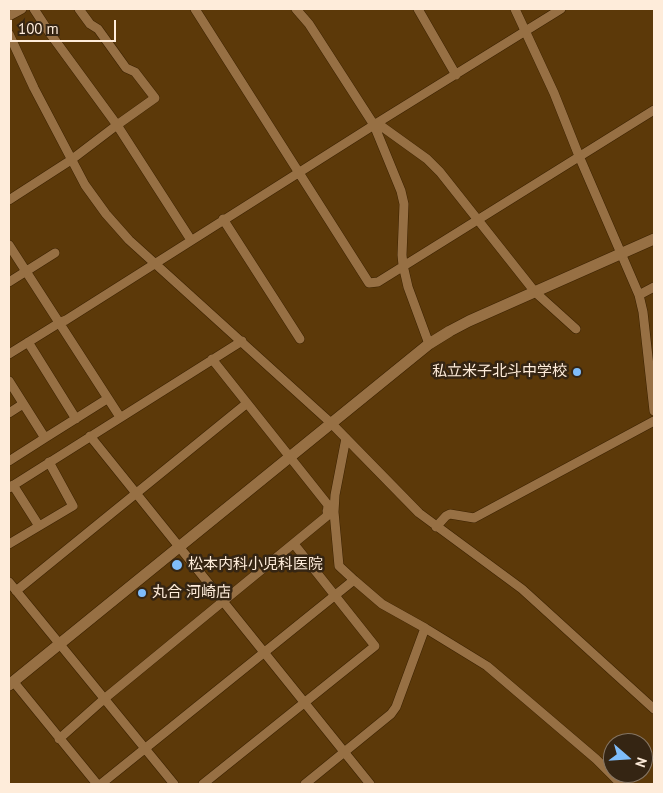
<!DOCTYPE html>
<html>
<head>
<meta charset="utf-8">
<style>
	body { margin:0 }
	#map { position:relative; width:663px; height:793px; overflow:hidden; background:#5c3909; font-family:"PT Sans",sans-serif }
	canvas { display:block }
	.frame { position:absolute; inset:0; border:10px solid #feecda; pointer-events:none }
	.north { position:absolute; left:603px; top:733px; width:50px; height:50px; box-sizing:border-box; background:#352513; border:1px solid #857563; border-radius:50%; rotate:109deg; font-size:14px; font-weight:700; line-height:20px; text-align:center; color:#feecda }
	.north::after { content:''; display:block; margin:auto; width:18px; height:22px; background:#7fbdfa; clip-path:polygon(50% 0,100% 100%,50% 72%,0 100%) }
	.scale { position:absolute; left:10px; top:20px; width:106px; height:22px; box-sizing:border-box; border:2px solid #feecda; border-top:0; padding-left:6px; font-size:15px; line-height:18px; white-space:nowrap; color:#feecda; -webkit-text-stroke:4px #352513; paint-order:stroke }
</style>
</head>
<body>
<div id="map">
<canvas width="663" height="793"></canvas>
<div class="frame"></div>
<div class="north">N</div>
<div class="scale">100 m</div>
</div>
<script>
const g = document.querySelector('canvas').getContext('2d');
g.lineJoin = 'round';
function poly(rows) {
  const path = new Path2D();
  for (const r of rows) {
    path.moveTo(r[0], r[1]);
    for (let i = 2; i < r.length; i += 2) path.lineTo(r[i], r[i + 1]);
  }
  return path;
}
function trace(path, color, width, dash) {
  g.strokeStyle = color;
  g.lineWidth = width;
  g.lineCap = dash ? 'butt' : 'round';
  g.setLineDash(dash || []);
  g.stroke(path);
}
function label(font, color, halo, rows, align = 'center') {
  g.font = font + ' "PT Sans","Noto Sans JP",sans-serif';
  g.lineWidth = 5;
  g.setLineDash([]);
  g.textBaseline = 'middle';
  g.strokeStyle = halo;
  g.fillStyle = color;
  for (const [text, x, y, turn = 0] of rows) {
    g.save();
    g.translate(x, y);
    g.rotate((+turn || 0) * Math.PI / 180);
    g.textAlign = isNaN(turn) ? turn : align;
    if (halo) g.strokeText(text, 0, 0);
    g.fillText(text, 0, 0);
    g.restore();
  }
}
const minor = poly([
	[34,9,49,32,117,125,155,98,135,72,126,68,98,29,90,24,79,9],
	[195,9,369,283,378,282,654,110],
	[296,9,309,24,374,125,377,123,427,159,440,172,535,292,576,329],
	[418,9,456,75],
	[515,9,554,93,579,156,639,295,643,312,654,411],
	[9,16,22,9],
	[9,34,34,88,85,185,106,214,129,240,331,423,419,513,522,589,654,709],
	[377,123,561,9],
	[9,200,71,160,117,125,191,240],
	[223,219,300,339],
	[9,245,120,417],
	[9,282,55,253],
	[639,295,654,287],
	[28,342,76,419],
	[9,354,59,323,66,320,374,125,401,191,404,204,402,255,403,265,408,287,429,344],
	[9,381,45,438,9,461],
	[9,413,23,404],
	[90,436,370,784],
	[45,438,107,399],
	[13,485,39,526],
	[9,488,242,341],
	[327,511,334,512,339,566,354,580],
	[334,512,335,495,346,438],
	[436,527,446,516,450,514,474,518,654,421],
	[9,544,73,506,49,462],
	[9,582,174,784],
	[16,591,246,404],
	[425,628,487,666,596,759,621,784],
	[13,681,97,784],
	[59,739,104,699,327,516,328,505,212,359],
	[101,784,354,580,382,604,425,628,396,707,391,714,305,784],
	[203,784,375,646,294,544]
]);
const tertiary = poly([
	[9,685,429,344,450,331,469,321,654,239]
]);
trace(minor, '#3c2200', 10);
trace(tertiary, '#3c2200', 12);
trace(minor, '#977044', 9);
trace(tertiary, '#977044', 11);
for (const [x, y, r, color] of [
	[577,372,5,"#7fbdfa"],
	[177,565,6,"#7fbdfa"],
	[142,593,5,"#7fbdfa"]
]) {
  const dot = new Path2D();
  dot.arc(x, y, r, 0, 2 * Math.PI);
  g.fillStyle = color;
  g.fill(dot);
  trace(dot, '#352513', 2);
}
label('15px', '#feecda', '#352513', [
	["私立米子北斗中学校",567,372,"right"],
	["松本内科小児科医院",188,565],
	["丸合 河崎店",152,593]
], 'left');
</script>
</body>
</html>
